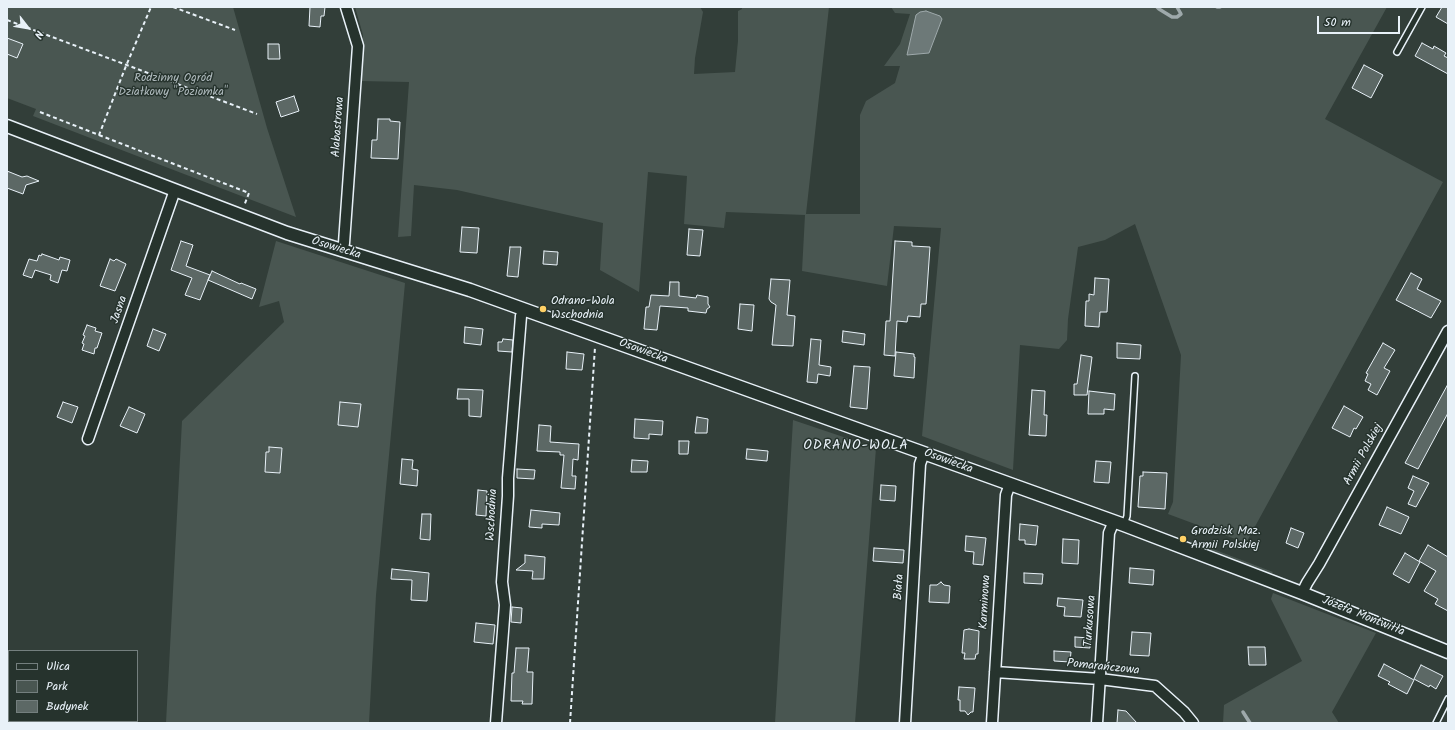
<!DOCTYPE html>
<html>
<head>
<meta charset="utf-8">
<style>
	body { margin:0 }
	#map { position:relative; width:1455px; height:730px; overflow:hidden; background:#323e39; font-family:Kalam,sans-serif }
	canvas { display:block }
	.frame { position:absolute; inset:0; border:8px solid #e8f1f8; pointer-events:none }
	.legend { position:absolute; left:8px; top:650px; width:130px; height:72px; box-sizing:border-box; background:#26332d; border:1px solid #747f7e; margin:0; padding:5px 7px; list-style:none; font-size:12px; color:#e8f1f8 }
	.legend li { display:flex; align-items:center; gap:8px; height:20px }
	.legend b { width:20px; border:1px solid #747f7e }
	.north { position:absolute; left:8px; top:8px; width:40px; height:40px; -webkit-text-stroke:3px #26332d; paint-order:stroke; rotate:121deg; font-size:11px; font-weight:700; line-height:16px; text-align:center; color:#e8f1f8 }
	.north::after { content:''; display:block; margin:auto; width:14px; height:18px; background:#e8f1f8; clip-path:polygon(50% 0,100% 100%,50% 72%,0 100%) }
	.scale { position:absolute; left:1317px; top:16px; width:83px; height:18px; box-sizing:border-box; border:2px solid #e8f1f8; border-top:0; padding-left:5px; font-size:12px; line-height:14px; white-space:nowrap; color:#e8f1f8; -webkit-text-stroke:3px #26332d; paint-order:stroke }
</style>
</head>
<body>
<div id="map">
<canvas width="1455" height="730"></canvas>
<div class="frame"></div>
<ul class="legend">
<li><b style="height:5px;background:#26332d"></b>Ulica</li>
<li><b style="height:11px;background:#495651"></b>Park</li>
<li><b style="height:11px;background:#5c6865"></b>Budynek</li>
</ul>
<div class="north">N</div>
<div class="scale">50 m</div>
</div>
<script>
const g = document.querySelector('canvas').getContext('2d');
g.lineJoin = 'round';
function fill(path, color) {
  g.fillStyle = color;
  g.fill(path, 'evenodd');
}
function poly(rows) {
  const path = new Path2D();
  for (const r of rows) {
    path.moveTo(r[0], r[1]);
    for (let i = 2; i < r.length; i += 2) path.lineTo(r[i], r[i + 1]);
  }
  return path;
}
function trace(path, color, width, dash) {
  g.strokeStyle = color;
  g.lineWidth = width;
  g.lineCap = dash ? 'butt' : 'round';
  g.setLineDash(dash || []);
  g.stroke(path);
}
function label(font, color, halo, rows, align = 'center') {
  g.font = font + ' Kalam,sans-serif';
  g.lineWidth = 3;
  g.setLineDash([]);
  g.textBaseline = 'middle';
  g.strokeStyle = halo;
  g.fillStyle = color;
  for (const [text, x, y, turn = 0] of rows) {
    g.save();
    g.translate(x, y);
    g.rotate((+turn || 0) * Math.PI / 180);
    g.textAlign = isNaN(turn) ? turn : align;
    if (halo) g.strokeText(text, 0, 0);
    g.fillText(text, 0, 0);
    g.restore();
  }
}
fill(poly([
	[7,7,233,7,267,128,296,217,33,116,36,109,7,98],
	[355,7,700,7,703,12,695,58,694,74,735,72,738,41,738,11,742,9,742,7,829,7,806,214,860,214,860,115,866,101,895,83,900,66,884,66,900,44,910,14,895,13,891,7,1387,7,1325,119,1443,182,1246,543,1168,514,1173,502,1181,355,1135,224,1105,240,1078,247,1068,319,1067,340,1059,349,1020,345,1013,470,922,436,941,228,894,226,887,286,802,271,805,215,726,212,724,228,684,224,687,176,648,172,639,292,600,270,603,223,457,190,414,185,411,236,398,237,409,82,359,81,363,35],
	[276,241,405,283,376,595,369,723,166,723,182,421,284,322,279,301,259,307],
	[793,420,876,448,855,723,775,723],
	[1192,541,1273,572,1272,573,1270,574,1191,544],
	[1273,593,1376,633,1332,712,1339,723,1223,723,1224,705,1302,661,1271,599]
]), '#495651');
const water = poly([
	[926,11,940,16,942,19,929,53,907,55,916,15,920,12,926,11]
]);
fill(water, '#6d7978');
trace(water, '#9ea9ab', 1);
trace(poly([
	[1157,7,1159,9,1172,17,1177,17,1181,14,1177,7],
	[1217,7,1220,7],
	[1243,712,1250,723]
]), '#9ea9ab', 3.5);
const building = poly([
	[310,7,325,7,324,16,321,16,320,27,309,26,310,7],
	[1442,7,1448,7,1448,24,1436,17,1442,7],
	[7,38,23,44,17,58,7,54,7,38],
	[1422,43,1433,49,1434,46,1446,53,1444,56,1448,58,1448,74,1415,56,1422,43],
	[268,44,279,44,280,59,268,59,268,44],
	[1364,65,1383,75,1371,98,1352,88,1364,65],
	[294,96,299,111,281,117,276,102,294,96],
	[378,119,390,119,390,121,400,122,398,159,371,158,372,140,377,140,378,119],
	[7,171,22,177,27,176,39,181,26,185,23,194,7,188,7,171],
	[462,227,479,228,477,253,460,252,462,227],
	[689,229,703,230,700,256,687,255,689,229],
	[181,241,193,245,186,266,210,275,200,300,185,295,192,278,171,270,181,241],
	[895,241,912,242,912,246,930,247,926,304,921,304,920,317,908,316,907,322,897,321,895,356,884,355,886,321,890,321,895,241],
	[510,247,521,247,518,277,507,276,510,247],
	[544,251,558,252,557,265,543,264,544,251],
	[42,254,59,260,60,257,70,260,67,271,62,270,58,283,50,280,51,275,35,270,32,278,23,275,29,259,37,261,39,255,41,256,42,254],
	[110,259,114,261,116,259,126,264,115,291,100,286,110,259],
	[212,271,240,284,241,283,256,289,252,299,208,280,212,271],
	[1411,273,1422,279,1417,289,1441,301,1431,318,1396,300,1411,273],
	[1095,278,1109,279,1107,312,1100,312,1099,327,1085,326,1086,301,1089,301,1089,294,1094,295,1095,278],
	[771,279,790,280,787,315,795,316,793,346,772,345,776,305,771,302,769,299,771,279],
	[670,282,679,282,679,296,696,298,697,295,708,297,708,304,710,307,707,309,706,313,688,311,688,308,660,306,657,330,644,329,646,307,649,307,651,295,669,296,670,282],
	[740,304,754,305,752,331,738,329,740,304],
	[87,325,96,328,95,331,102,333,97,348,95,348,94,354,82,350,84,344,82,343,85,336,83,335,87,325],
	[465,327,483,329,481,345,464,343,465,327],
	[153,329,166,334,159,351,147,346,153,329],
	[843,331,865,334,864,345,842,342,843,331],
	[503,339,513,340,512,352,498,351,498,342,502,342,503,339],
	[811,339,821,340,819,365,831,367,830,376,818,374,817,383,807,382,811,339],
	[1117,343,1141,345,1140,359,1117,358,1117,343],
	[1383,343,1395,350,1384,368,1390,371,1377,395,1368,390,1371,384,1365,381,1368,374,1366,373,1383,343],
	[567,352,584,354,582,370,566,369,567,352],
	[896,352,914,354,914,357,915,357,914,378,894,376,896,352],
	[1081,355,1092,357,1087,395,1074,395,1074,384,1077,384,1081,355],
	[854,366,870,367,867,409,850,407,854,366],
	[1448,384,1448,413,1418,469,1405,463,1448,384],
	[458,389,483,390,481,417,469,416,469,399,457,399,458,389],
	[1032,390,1045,391,1044,415,1047,415,1046,436,1029,435,1032,390],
	[1089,391,1115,394,1114,410,1104,409,1104,414,1088,414,1089,391],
	[63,402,78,407,72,423,57,417,63,402],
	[340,402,361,404,358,427,338,425,340,402],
	[1344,406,1363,417,1356,429,1354,428,1350,437,1332,428,1344,406],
	[129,407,145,414,137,433,120,426,129,407],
	[697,417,708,419,707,433,695,433,697,417],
	[635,419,663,421,662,435,649,434,649,439,634,438,635,419],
	[539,425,551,426,550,442,579,444,578,460,573,459,572,476,576,476,575,489,561,488,564,455,560,455,560,452,537,451,539,425],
	[679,441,689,441,688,454,679,454,679,441],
	[269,447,282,448,280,473,265,472,266,452,269,452,269,447],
	[747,449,768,451,767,461,746,459,747,449],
	[402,459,413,460,412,469,418,470,417,486,400,484,402,459],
	[632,460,648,461,647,472,631,472,632,460],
	[1096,461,1111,462,1109,483,1094,482,1096,461],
	[517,469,535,470,534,479,517,478,517,469],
	[1143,472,1167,473,1165,509,1138,507,1140,476,1143,476,1143,472],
	[1413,476,1429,483,1416,507,1408,504,1414,491,1408,488,1413,476],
	[881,485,896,486,895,501,880,500,881,485],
	[478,490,487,491,486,516,476,515,478,490],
	[1387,507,1409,517,1401,534,1379,525,1387,507],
	[531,510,560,513,559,525,542,524,542,528,529,527,531,510],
	[422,514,431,514,430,540,420,539,422,514],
	[1020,524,1038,526,1036,545,1025,544,1025,540,1019,540,1020,524],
	[1291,528,1304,533,1298,548,1286,543,1291,528],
	[966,536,986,538,983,565,973,564,974,552,965,551,966,536],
	[1063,539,1079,540,1078,564,1062,563,1063,539],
	[1428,545,1448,557,1448,611,1435,604,1438,599,1424,591,1436,571,1419,561,1428,545],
	[874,548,904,550,903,563,873,561,874,548],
	[1405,553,1420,562,1409,583,1393,574,1405,553],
	[525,555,545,557,544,579,532,579,533,571,516,570,525,563,525,555],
	[1130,568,1154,570,1153,585,1129,583,1130,568],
	[392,569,429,573,427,601,411,600,412,580,391,579,392,569],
	[1024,573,1043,574,1042,584,1024,583,1024,573],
	[941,582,944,585,950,586,949,603,929,602,930,585,937,585,941,582],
	[1058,598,1083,600,1081,617,1064,616,1065,607,1057,606,1058,598],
	[512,607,522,608,521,623,511,622,512,607],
	[476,623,495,625,493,644,474,642,476,623],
	[969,629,979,631,978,654,976,654,975,659,964,659,965,653,962,653,964,630,969,629],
	[1132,632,1151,633,1149,656,1130,655,1132,632],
	[1075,637,1090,638,1090,648,1075,647,1075,637],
	[1248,647,1265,647,1266,665,1249,665,1248,647],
	[516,648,529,648,527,672,533,672,532,704,522,704,523,701,511,701,512,673,514,673,516,648],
	[1054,651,1071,652,1070,662,1054,661,1054,651],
	[1384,664,1414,680,1407,694,1388,684,1390,682,1378,676,1384,664],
	[1421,665,1443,676,1436,689,1430,685,1429,687,1414,679,1421,665],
	[959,687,975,688,973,712,971,712,968,715,965,711,960,711,960,700,958,700,959,687],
	[1118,710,1126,711,1137,723,1117,723,1118,710]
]);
fill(building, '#5c6865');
trace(building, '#e8f1f8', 1);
const service = poly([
	[1397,52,1422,7],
	[1124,525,1127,516,1135,376],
	[1436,723,1448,699]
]);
const minor = poly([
	[342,251,344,243,358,46,346,7],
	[88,439,175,190],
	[1302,593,1307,583,1319,564,1448,331],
	[995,672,1100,679,1155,686,1184,712,1193,723],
	[496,723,505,605,502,582,508,496,508,478,521,316,524,309],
	[905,723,920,464,924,453],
	[992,723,1006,495,1010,484],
	[1097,723,1109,533,1114,521]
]);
const tertiary = poly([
	[7,126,287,233,470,290,1124,525,1302,593,1448,652]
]);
trace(service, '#e8f1f8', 8);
trace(minor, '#e8f1f8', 13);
trace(tertiary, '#e8f1f8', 15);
trace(poly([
	[173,7,235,30],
	[7,20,257,114],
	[40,112,99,135,126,66,151,7],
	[99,135,249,193,244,206],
	[570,723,595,347]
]), '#e8f1f8', 2, [4, 3]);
trace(service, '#26332d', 5);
trace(minor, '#26332d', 10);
trace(tertiary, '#26332d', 12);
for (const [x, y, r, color] of [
	[543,309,4,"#ffd166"],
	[1183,539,4,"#ffd166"]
]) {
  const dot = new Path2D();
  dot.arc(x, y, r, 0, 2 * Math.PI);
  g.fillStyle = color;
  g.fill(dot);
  trace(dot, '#26332d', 1.5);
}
label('12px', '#b0bbbe', '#26332d', [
	["Rodzinny Ogród",173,79],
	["Działkowy \"Poziomka\"",173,93]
]);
label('12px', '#e8f1f8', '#26332d', [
	["Alabastrowa",339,127,-86],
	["Osowiecka",336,249,17],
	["Jasna",120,310,-71],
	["Osowiecka",643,352,20],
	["Armii Polskiej",1364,455,-61],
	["Osowiecka",948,462,20],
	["Wschodnia",493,515,-87],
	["Biała",900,587,-87],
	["Karminowa",986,602,-87],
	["Józefa Montwiłła",1363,617,22],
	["Turkusowa",1091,621,-86],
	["Pomarańczowa",1103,668,6]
]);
label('12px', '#e8f1f8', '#26332d', [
	["Odrano-Wola",551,302],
	["Wschodnia",551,316],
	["Grodzisk Maz.",1191,532],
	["Armii Polskiej",1191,546]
], 'left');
g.letterSpacing = '1px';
label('14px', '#e8f1f8', '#26332d', [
	["ODRANO-WOLA",856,447]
]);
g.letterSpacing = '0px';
</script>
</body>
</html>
